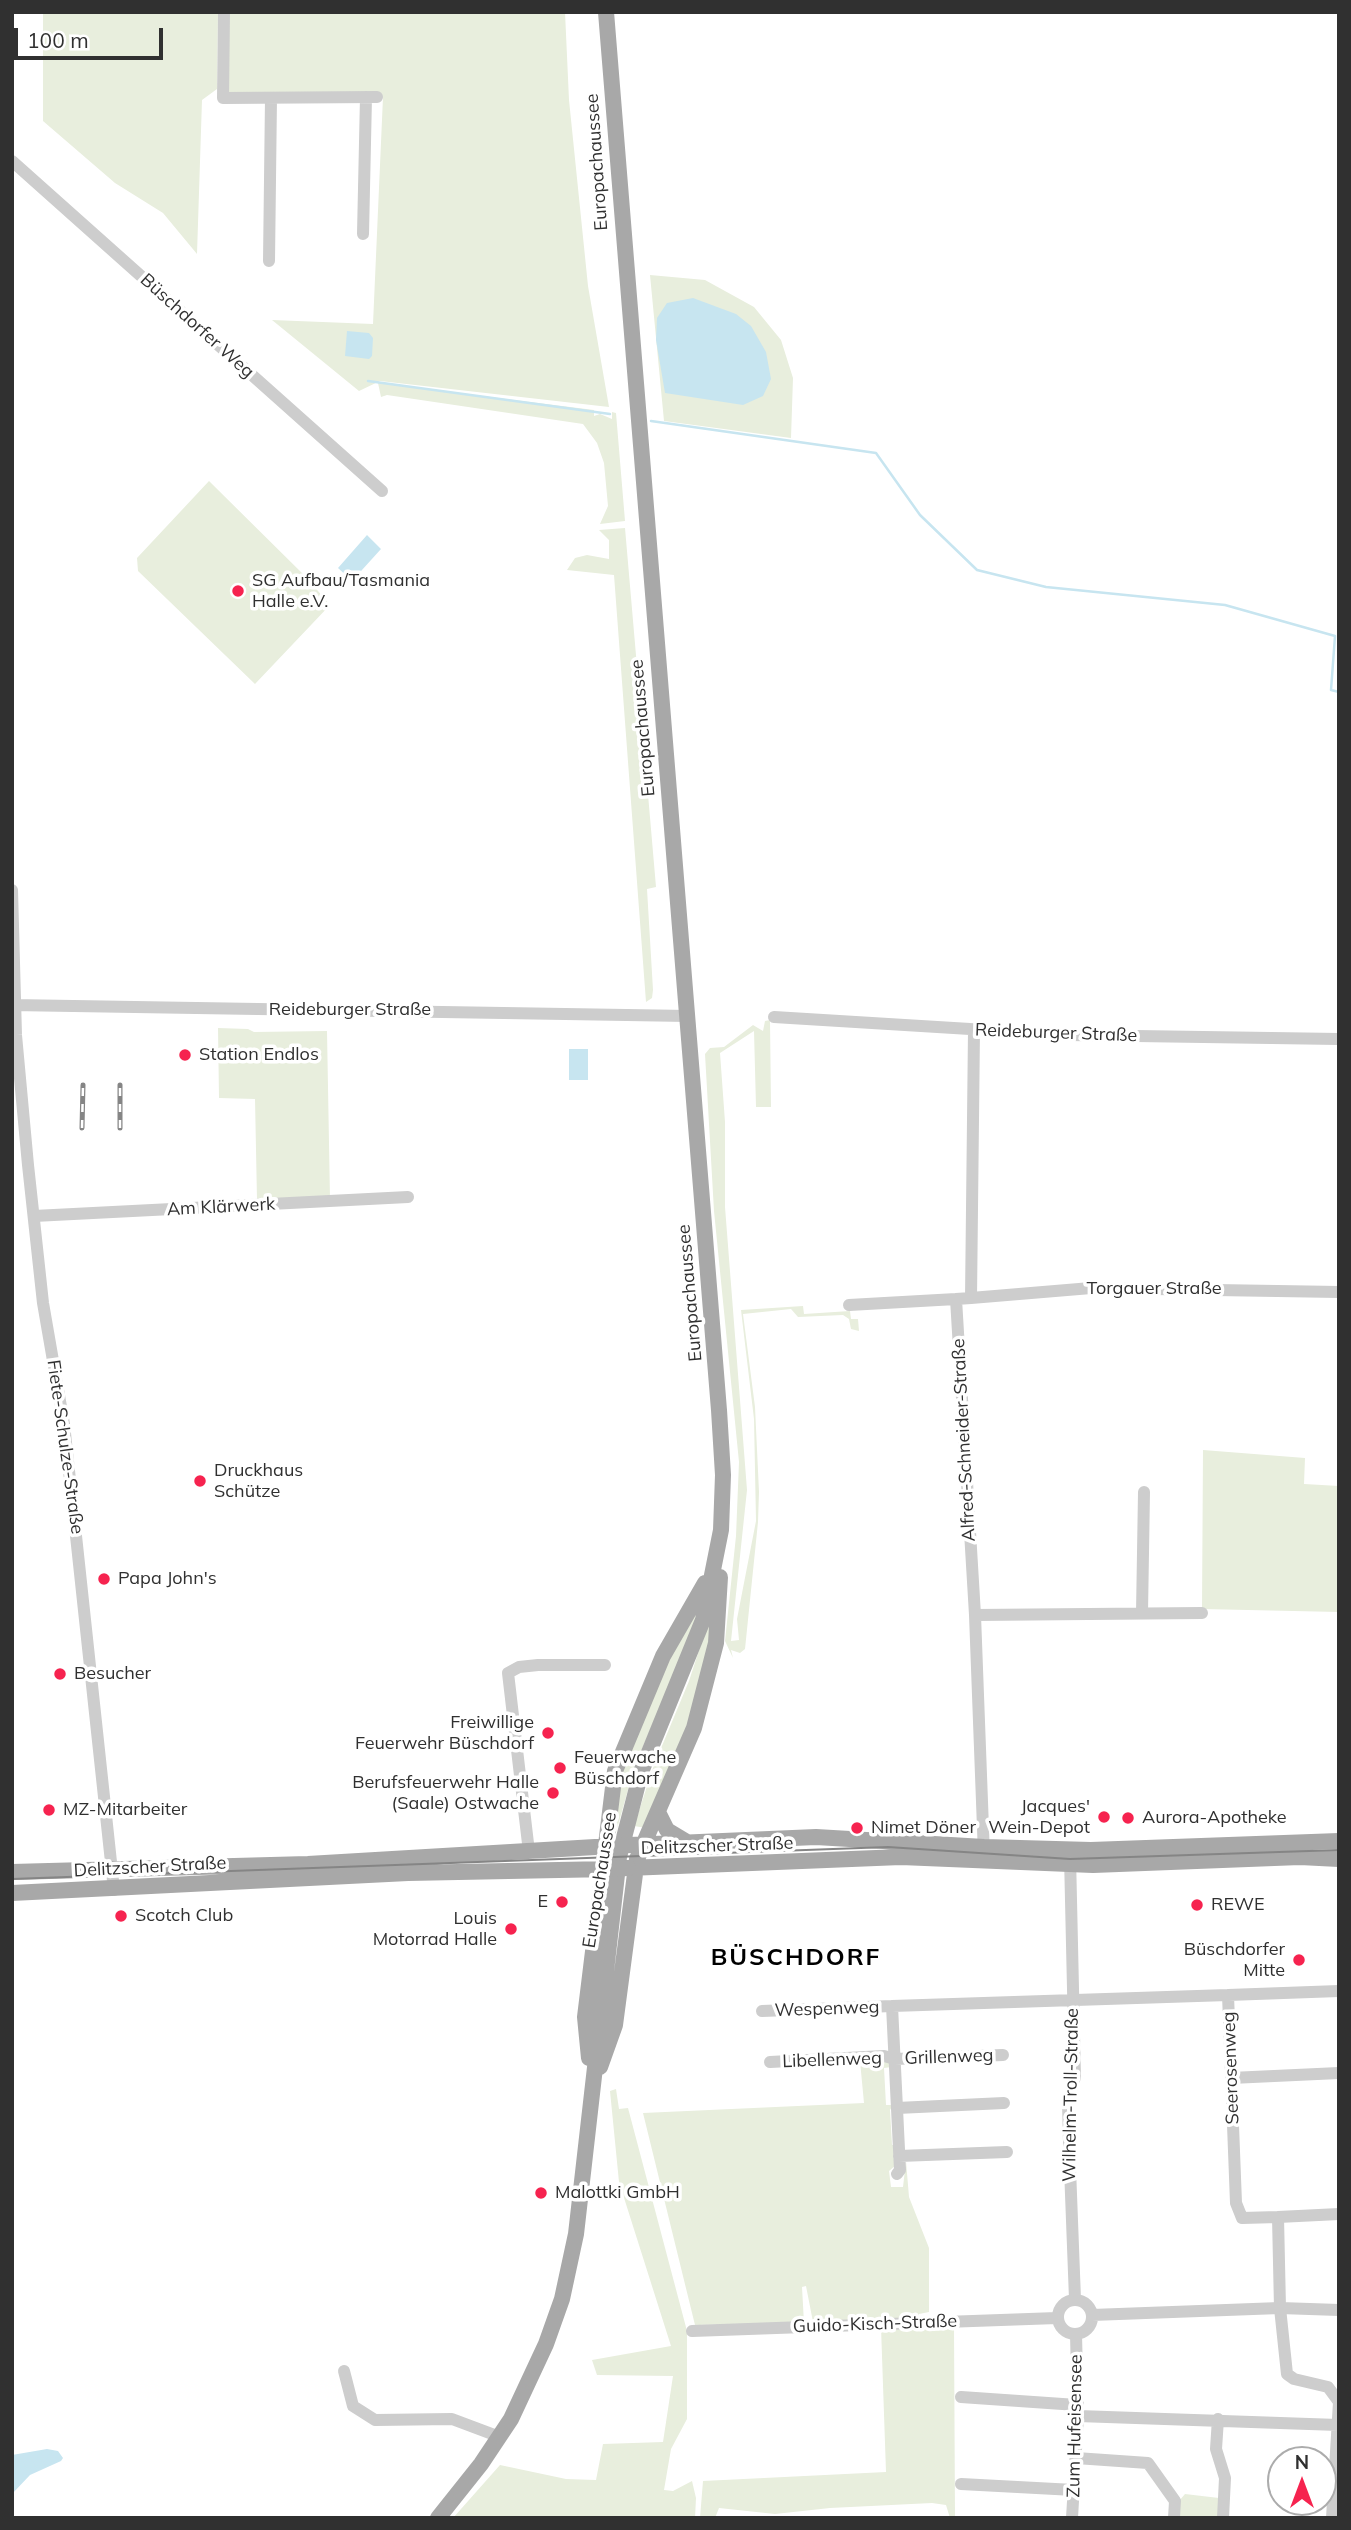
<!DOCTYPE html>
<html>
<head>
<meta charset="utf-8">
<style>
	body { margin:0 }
	#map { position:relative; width:1351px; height:2530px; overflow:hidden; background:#fff; font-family:Mulish,sans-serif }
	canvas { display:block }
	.frame { position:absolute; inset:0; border:14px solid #303030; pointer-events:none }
	.north { position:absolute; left:1267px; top:2446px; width:70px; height:70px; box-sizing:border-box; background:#fff; border:2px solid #acacac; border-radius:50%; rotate:0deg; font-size:19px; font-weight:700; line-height:28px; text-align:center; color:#303030 }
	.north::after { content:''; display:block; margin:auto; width:24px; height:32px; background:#f6234f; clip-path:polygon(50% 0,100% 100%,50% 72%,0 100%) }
	.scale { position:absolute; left:14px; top:28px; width:149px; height:32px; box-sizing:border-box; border:4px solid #303030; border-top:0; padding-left:9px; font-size:21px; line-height:24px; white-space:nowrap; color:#303030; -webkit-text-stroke:5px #fff; paint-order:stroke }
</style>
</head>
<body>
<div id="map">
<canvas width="1351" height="2530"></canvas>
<div class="frame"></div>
<div class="north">N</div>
<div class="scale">100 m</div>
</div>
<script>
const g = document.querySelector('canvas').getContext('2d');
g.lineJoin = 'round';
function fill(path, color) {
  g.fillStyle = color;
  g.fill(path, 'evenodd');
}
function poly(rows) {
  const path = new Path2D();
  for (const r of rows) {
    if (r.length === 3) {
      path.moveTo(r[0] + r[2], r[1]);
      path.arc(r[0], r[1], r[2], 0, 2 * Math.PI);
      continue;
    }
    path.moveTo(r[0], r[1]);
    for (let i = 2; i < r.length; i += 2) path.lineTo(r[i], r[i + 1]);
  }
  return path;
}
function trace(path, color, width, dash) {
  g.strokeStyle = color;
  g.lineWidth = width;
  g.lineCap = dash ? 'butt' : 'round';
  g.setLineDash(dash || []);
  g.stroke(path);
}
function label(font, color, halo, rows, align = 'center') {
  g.font = font + ' Mulish,sans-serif';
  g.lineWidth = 7;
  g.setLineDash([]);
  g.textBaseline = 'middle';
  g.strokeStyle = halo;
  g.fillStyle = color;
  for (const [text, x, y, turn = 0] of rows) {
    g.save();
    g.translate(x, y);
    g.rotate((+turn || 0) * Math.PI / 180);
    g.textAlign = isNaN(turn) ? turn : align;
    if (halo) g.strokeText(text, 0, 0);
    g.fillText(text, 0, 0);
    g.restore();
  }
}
fill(poly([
	[43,12,218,12,217,89,202,100,197,254,163,213,115,183,43,121],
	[225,12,565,12,569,100,588,286,609,407,380,381,359,391,272,320,373,324,383,97,225,97],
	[650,275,705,280,754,307,781,340,793,378,791,438,664,421],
	[378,383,594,410,594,416,600,414,612,419,612,412,616,413,625,521,600,524,608,506,604,463,597,443,583,424,387,395,381,397],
	[209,481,306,577,330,605,255,684,138,571,137,558],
	[625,528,656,887,647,889,653,990,652,998,646,1002,614,575,567,570,575,558,587,555,609,559,609,540,599,530],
	[770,1020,771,1107,756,1107,754,1031,720,1053,725,1122,725,1207,747,1490,731,1641,739,1640,737,1619,756,1521,754,1419,741,1310,803,1306,804,1314,850,1311,851,1319,858,1319,859,1331,851,1329,849,1319,843,1315,798,1317,791,1309,743,1314,755,1407,759,1492,758,1522,745,1649,740,1653,731,1650,733,1658,725,1641,736,1536,739,1462,714,1211,705,1054,710,1048,724,1047,753,1025,763,1031,765,1021],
	[218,1028,248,1029,254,1032,327,1031,330,1199,257,1200,255,1099,219,1098],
	[1203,1450,1305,1458,1304,1484,1339,1486,1339,1612,1202,1609],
	[718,1592,699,1699,646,1828,634,1826,654,1765,689,1681],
	[702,1596,697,1620,635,1765,615,1836,618,1781,661,1671],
	[888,2059,892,2067,884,2068,886,2105,893,2105,890,2110,892,2145,896,2145,896,2165,889,2171,891,2187,903,2187,906,2161,909,2197,929,2248,929,2312,919,2314,919,2318,813,2322,806,2286,802,2287,804,2323,695,2325,643,2113,864,2103,860,2061],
	[616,2089,619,2109,628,2108,687,2331,687,2419,671,2449,664,2490,673,2491,692,2481,696,2498,695,2518,453,2518,500,2465,566,2479,596,2480,603,2444,663,2442,673,2376,597,2375,592,2360,671,2346,619,2182,610,2091],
	[954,2326,955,2518,950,2518,946,2505,932,2503,830,2508,775,2514,719,2508,715,2518,700,2518,703,2481,886,2472,881,2327],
	[1185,2494,1219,2498,1219,2518,1179,2518,1179,2501]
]), '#e8eedd');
fill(poly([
	[693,298,736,314,751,326,766,352,771,379,763,396,743,405,665,393,656,340,657,318,667,303],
	[347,331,369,333,373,338,372,356,369,359,345,356],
	[367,535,381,549,352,581,338,568],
	[569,1049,588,1049,588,1080,569,1080],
	[47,2449,58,2451,63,2458,61,2461,30,2475,12,2494,12,2455]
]), '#c7e5f0');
trace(poly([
	[368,381,610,414],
	[651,421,876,453,920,515,977,570,1046,587,1225,605,1335,636,1331,690,1339,692]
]), '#c7e5f0', 2.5);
trace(poly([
	[224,12,223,98,377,97],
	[12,161,382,491],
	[363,234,366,97],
	[269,261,271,98],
	[12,890,16,1035,28,1165,43,1303,64,1424,114,1890],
	[12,1005,688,1016],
	[774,1017,1068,1035,1339,1039],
	[974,1030,971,1298,956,1299,975,1615,984,1855],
	[34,1216,408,1197],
	[971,1298,1091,1288,1339,1292],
	[849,1305,956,1299],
	[1142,1613,1144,1492],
	[975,1615,1202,1613],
	[529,1852,508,1673,519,1667,538,1665,605,1665],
	[1070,1856,1075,2077,1068,2103,1069,2142,1075,2299],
	[1228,1995,1339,1991],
	[762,2011,892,2006],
	[770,2062,884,2056,895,2059,1003,2055],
	[1231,2078,1339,2073],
	[897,2108,1004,2103],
	[899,2156,1007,2152],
	[897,2174,900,2170,892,2006,1228,1995,1236,2203,1242,2218,1278,2217],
	[1075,2317,17],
	[1092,2315,1280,2308,1339,2310],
	[692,2331,1057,2318],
	[344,2371,353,2406,375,2420,452,2419,500,2437],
	[961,2397,1077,2405],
	[1078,2416,1338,2425],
	[1218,2419,1216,2449,1225,2478,1223,2518],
	[1076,2458,1148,2463,1175,2501,1174,2518],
	[961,2484,1074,2490],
	[1072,2518,1078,2416,1076,2334],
	[1332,2518,1339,2402,1328,2387,1294,2379,1287,2374,1280,2308,1278,2217,1339,2214]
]), '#cdcdcd', 12);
trace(poly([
	[658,1812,667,1830,687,1842],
	[630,1845,816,1837,984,1847,1091,1850,1339,1841],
	[628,1868,901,1857,1093,1865,1300,1857,1339,1859],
	[12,1872,308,1864,612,1846],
	[12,1893,408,1873,609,1869],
	[589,2058,585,2017,615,1771,663,1656,705,1583],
	[600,2067,615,2025,637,1859,694,1728,716,1643,720,1577],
	[438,2518,481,2464,511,2419,546,2344,562,2299,576,2234,619,1857,641,1772,703,1620,721,1530,723,1475,719,1410,606,12]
]), '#a8a8a8', 16);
trace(poly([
	[12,1879,888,1847,1070,1859,1339,1850]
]), '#858585', 2);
const rail = poly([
	[82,1128,83,1085],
	[120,1128,120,1085]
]);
trace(rail, '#858585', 5);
trace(rail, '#fff', 2.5, [8]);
trace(poly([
	[612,1846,630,1845],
	[609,1869,628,1868]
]), '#a8a8a8', 16);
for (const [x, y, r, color] of [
	[238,591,7,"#f6234f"],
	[185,1055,7,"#f6234f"],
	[200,1481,7,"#f6234f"],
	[104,1579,7,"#f6234f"],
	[60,1674,7,"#f6234f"],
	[548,1733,7,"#f6234f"],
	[560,1768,7,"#f6234f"],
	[553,1793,7,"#f6234f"],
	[49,1810,7,"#f6234f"],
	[1104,1817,7,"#f6234f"],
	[1128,1818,7,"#f6234f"],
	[857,1828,7,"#f6234f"],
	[562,1902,7,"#f6234f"],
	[1197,1905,7,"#f6234f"],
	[121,1916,7,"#f6234f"],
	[511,1929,7,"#f6234f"],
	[1299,1960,7,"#f6234f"],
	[541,2193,7,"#f6234f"]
]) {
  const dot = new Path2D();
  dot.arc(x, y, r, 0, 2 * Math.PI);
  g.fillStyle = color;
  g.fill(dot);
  trace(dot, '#fff', 2.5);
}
label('18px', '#303030', '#fff', [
	["Europachaussee",597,162,-94],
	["Büschdorfer Weg",197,326,42],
	["Europachaussee",643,728,-95],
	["Reideburger Straße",350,1010],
	["Reideburger Straße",1056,1033,2],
	["Am Klärwerk",221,1207,-3],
	["Torgauer Straße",1154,1289],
	["Europachaussee",690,1293,-95],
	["Alfred-Schneider-Straße",964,1440,-93],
	["Fiete-Schulze-Straße",65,1447,82],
	["Delitzscher Straße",717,1846,-2],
	["Delitzscher Straße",150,1867,-3],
	["Europachaussee",600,1880,-81],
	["Wespenweg",827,2009,-2],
	["Grillenweg",949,2057,-2],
	["Libellenweg",832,2060,-2],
	["Seerosenweg",1231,2068,-92],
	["Wilhelm-Troll-Straße",1071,2095,-89],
	["Guido-Kisch-Straße",875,2324,-2],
	["Zum Hufeisensee",1075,2426,-89]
]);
label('18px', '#303030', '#fff', [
	["SG Aufbau/Tasmania",252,581],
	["Halle e.V.",252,602],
	["Station Endlos",199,1055],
	["Druckhaus",214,1471],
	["Schütze",214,1492],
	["Papa John's",118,1579],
	["Besucher",74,1674],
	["Freiwillige",534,1723,"right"],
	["Feuerwehr Büschdorf",534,1744,"right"],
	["Feuerwache",574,1758],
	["Büschdorf",574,1779],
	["Berufsfeuerwehr Halle",539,1783,"right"],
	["(Saale) Ostwache",539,1804,"right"],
	["Jacques'",1090,1807,"right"],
	["Wein-Depot",1090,1828,"right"],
	["MZ-Mitarbeiter",63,1810],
	["Aurora-Apotheke",1142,1818],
	["Nimet Döner",871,1828],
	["E",548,1902,"right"],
	["REWE",1211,1905],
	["Scotch Club",135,1916],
	["Louis",497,1919,"right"],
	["Motorrad Halle",497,1940,"right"],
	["Büschdorfer",1285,1950,"right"],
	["Mitte",1285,1971,"right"],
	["Malottki GmbH",555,2193]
], 'left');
g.letterSpacing = '2px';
label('bold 24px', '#000', '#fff', [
	["BÜSCHDORF",796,1958]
]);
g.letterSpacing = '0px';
</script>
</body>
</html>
